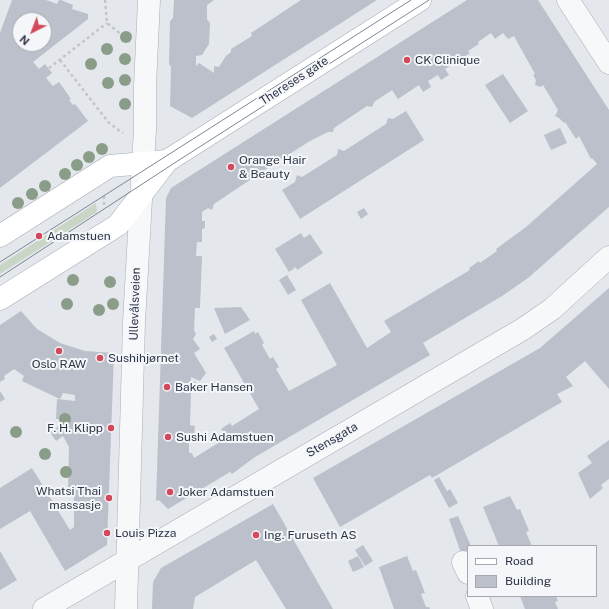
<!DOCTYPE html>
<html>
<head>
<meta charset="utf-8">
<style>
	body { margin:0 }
	#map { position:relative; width:609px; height:609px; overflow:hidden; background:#e4e7ec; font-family:"Public Sans",sans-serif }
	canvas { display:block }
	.legend { position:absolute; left:467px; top:545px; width:130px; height:52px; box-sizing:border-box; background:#f4f6f9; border:1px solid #a4a8b1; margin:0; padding:5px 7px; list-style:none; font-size:12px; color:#2b3445 }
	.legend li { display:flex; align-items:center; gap:8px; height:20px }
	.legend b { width:20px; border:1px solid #a4a8b1 }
	.north { position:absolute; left:12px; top:12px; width:40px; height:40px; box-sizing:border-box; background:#f4f6f9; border:1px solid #a4a8b1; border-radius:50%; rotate:222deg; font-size:11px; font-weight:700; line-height:16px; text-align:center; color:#2b3445 }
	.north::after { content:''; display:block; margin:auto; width:14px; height:18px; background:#d1495b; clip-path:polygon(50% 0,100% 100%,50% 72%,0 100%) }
</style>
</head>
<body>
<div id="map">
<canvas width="609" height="609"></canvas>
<ul class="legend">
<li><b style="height:5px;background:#fff"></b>Road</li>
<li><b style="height:11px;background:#bbc0ca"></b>Building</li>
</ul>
<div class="north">N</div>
</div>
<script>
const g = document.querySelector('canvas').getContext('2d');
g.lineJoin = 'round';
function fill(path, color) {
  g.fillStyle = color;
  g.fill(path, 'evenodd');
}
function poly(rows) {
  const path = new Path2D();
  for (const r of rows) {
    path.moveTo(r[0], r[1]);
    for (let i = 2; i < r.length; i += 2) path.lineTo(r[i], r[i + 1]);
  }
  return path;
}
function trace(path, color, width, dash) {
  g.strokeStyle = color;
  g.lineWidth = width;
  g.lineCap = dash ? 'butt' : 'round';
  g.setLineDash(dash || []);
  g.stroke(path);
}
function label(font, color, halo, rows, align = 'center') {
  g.font = font + ' "Public Sans",sans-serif';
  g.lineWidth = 4;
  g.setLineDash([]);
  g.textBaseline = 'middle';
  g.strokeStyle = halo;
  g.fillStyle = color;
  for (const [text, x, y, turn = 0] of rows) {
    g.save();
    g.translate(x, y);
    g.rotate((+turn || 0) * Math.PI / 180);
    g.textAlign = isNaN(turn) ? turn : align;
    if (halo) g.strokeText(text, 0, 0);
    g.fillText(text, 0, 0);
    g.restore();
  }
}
fill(poly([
	[96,203,97,212,0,274,0,265]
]), '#c9d6c5');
fill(poly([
	[12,0,46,0,57,4,59,0,61,0,73,5,72,9,88,14,88,19,33,62,39,69,45,64,52,73,46,78,53,86,59,82,71,99,69,100,73,105,75,104,88,121,0,188,0,33],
	[20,20,44,20,44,44,20,44],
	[174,0,214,0,207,5,207,19,210,23,209,44,202,55,196,56,196,66,199,63,214,73,214,66,219,67,226,56,231,52,231,49,252,36,251,33,301,0,377,0,192,118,170,106,171,67,169,64,170,21,173,18],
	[467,0,538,0,609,110,609,207,528,278,502,296,423,343,430,355,255,457,232,474,230,472,168,509,159,500,156,501,166,198,171,188],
	[491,33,495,39,503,33,508,39,514,36,535,74,533,75,536,80,535,85,541,87,543,85,558,110,555,116,559,118,564,123,565,122,576,139,579,136,591,159,592,158,597,164,526,227,496,249,497,251,480,263,479,261,469,268,470,270,384,321,391,332,367,348,330,283,301,300,337,365,289,391,276,369,279,367,273,357,270,359,262,345,264,343,258,332,255,334,254,331,224,348,259,409,232,426,230,423,221,429,223,432,219,434,223,440,194,458,192,453,189,453,189,436,194,435,195,426,190,425,191,392,196,391,196,382,191,381,191,377,200,381,206,373,194,353,200,349,193,339,196,334,194,330,195,308,200,308,202,256,196,256,197,242,202,242,202,229,205,228,205,221,202,221,202,212,208,208,212,210,214,204,281,159,286,161,288,155,310,141,328,132,333,132,334,128,367,106,372,107,374,102,392,90,398,99,419,85,423,92,431,87,428,81,438,75,441,80,449,75,445,69,470,53,468,51,479,44,478,42],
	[503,74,528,111,510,123,485,85],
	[406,111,424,140,300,219,282,190,295,182,297,175,302,177,337,155,338,149,344,151,386,124,388,118,393,119],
	[560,128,567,143,551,150,544,135],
	[364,208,368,214,361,219,357,212],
	[301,233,304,238,310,234,323,253,297,270,296,267,289,272,275,249],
	[287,275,296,290,288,295,279,280],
	[609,288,609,389,585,361,566,377,573,386,557,394,562,402,432,478,430,475,340,527,313,478,540,348],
	[241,307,250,320,225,334,214,308],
	[21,311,37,329,60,343,85,351,114,353,107,545,65,571,30,511,0,529,0,488,32,468,70,530,74,527,74,490,68,490,69,447,63,436,56,441,50,432,66,421,66,419,56,419,57,399,75,401,75,395,63,393,60,399,22,381,24,376,14,369,4,376,5,379,0,382,0,325],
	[214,334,217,339,212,342,209,337],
	[0,391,5,399,0,402],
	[609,440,609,479,601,485,603,488,590,499,578,473,592,463,587,456],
	[439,477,447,491,450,489,458,503,449,508,434,480],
	[510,496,517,510,520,509,529,531,526,532,532,546,499,546,483,507],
	[273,504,333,609,286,609,256,560,195,597,193,609,152,609,153,582,161,568],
	[458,516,471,546,468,546,468,550,461,553,449,519],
	[363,545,373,561,365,566,355,550],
	[0,551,17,580,0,590],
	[358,556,364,567,353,572,348,561],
	[407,556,413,571,416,570,425,593,421,594,426,607,429,607,430,609,394,609,379,567],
	[520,596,556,596,558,601,555,602,558,609,525,609]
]), '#bbc0ca');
const minor = poly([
	[568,0,609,63],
	[463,562,468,573],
	[477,596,482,609],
	[44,609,523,329,552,309,609,257],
	[126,609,134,322,145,129,145,86,149,0]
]);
const major = poly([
	[0,236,110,166,167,161],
	[0,299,118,225,167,161,420,0]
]);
trace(minor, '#a9aeb7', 23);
trace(major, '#a3abb8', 23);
trace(poly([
	[105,0,107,23,122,35],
	[60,60,109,123,123,133],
	[49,68,107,23],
	[104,196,104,207]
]), '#c2c5cb', 2.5, [3, 3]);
trace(minor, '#f7f8fa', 22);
trace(major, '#fff', 22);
trace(poly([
	[0,262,411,0],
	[0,277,176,162,429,0]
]), '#7d8696', 1);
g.fillStyle = '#899d89';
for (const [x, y] of [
	[126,37],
	[107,49],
	[125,59],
	[91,64],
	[125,80],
	[108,83],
	[125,104],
	[102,149],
	[89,157],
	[77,165],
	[65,174],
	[45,186],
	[32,194],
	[18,203],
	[73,280],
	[110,282],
	[67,304],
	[113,304],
	[99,310],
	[65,419],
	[16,432],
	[45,454],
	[66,472]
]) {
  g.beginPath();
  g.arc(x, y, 6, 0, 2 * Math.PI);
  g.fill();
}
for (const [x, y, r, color] of [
	[407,60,4,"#d1495b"],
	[231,167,4,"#d1495b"],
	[39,236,4,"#d1495b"],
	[59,351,4,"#d1495b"],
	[100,358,4,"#d1495b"],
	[167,387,4,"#d1495b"],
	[111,428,4,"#d1495b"],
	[168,437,4,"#d1495b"],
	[170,492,4,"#d1495b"],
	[109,498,4,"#d1495b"],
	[107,533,4,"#d1495b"],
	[256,535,4,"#d1495b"]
]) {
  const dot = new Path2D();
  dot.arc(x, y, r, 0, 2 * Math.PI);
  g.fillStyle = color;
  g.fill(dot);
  trace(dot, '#f4f6f9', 1.5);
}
label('12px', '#2b3445', '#f4f6f9', [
	["CK Clinique",415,60],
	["Orange Hair",239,160],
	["& Beauty",239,174],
	["Adamstuen",47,236],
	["Sushihjørnet",108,358],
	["Oslo RAW",59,364,"center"],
	["Baker Hansen",175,387],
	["F. H. Klipp",103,428,"right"],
	["Sushi Adamstuen",176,437],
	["Whatsi Thai",101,491,"right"],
	["massasje",101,505,"right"],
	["Joker Adamstuen",178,492],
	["Louis Pizza",115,533],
	["Ing. Furuseth AS",264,535]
], 'left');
label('12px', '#2b3445', '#f4f6f9', [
	["Thereses gate",294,81,-33],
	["Ullevålsveien",135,304,-88],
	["Stensgata",332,440,-30]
]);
</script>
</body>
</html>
